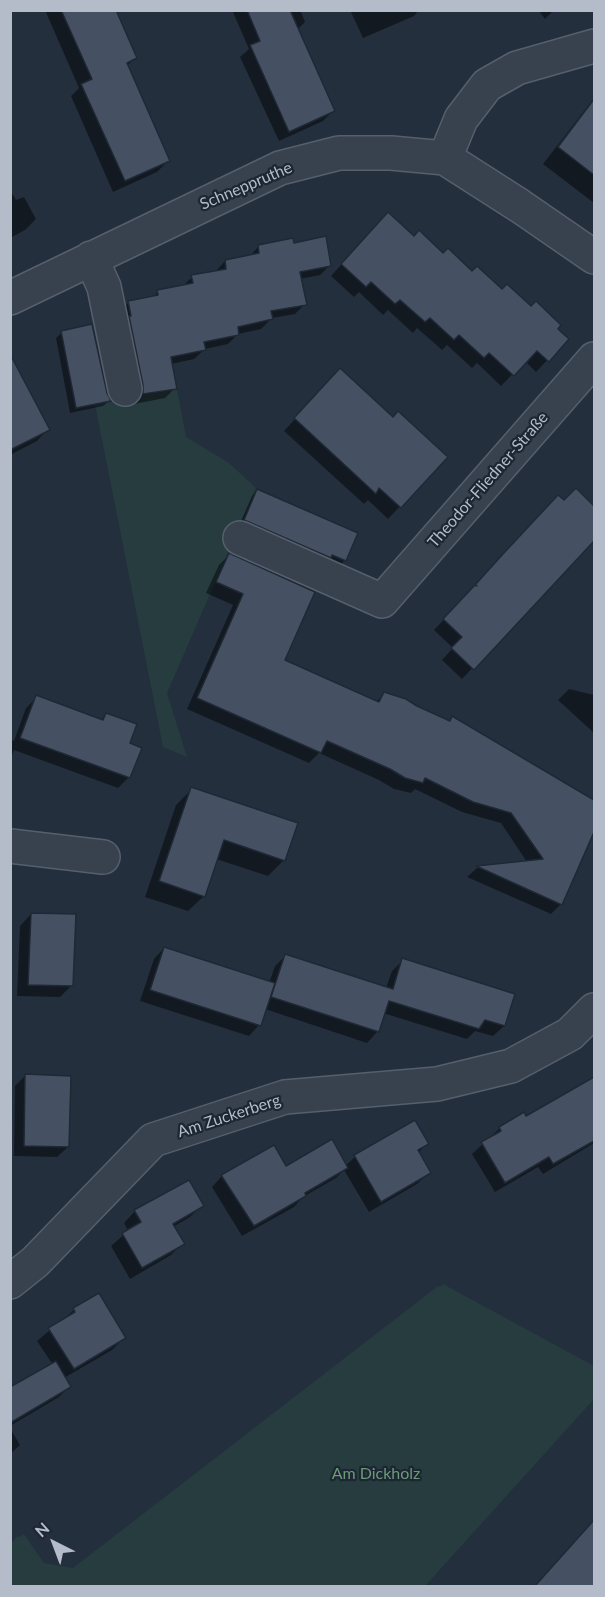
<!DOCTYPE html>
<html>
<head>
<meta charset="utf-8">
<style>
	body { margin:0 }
	#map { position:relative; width:605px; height:1597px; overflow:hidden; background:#242f3e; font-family:Lato,sans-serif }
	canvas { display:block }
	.frame { position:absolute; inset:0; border:12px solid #b4bcc9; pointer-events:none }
	.north { position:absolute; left:24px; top:1513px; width:60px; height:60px; -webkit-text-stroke:4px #1d2633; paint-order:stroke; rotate:318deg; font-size:16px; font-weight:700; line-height:24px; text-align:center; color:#b4bcc9 }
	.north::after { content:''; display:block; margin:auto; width:21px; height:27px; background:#b4bcc9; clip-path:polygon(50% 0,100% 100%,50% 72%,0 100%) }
</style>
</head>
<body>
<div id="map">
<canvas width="605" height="1597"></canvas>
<div class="frame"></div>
<div class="north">N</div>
</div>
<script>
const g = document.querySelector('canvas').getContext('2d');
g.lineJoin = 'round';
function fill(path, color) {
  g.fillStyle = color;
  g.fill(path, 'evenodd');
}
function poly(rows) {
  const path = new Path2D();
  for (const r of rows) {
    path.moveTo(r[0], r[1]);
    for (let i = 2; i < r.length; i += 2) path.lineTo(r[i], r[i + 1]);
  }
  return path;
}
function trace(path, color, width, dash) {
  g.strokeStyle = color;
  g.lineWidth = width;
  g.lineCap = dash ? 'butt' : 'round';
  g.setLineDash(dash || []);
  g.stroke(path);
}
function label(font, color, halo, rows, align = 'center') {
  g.font = font + ' Lato,sans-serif';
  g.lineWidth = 4.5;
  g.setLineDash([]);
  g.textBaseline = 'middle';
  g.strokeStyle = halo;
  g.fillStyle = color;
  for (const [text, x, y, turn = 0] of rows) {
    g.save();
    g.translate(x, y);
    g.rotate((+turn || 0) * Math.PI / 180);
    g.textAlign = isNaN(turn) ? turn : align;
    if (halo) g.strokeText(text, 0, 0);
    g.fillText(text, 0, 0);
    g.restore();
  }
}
fill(poly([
	[177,389,186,437,229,463,256,488,167,693,187,757,163,747,95,404],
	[443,1284,594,1366,594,1399,425,1586,11,1586,11,1543,18,1536,20,1537,24,1534,44,1563,73,1568,438,1286,440,1287]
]), '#263c3f');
fill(poly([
	[45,10,114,10,135,58,127,66,169,160,157,172,113,192,71,96,79,88],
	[232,10,300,10,305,22,297,30,333,111,323,121,279,141,240,57,249,49],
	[350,10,419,10,414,16,363,38],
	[538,10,554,10,545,19],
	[594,98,594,203,543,164],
	[10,190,16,200,24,197,36,219,25,230,10,238],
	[377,225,414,238,502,291,556,329,567,339,536,372,525,361,501,386,477,363,472,368,447,345,442,350,417,328,413,333,388,310,383,315,359,292,354,297,331,276],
	[293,245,330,265,320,275,300,279,305,304,295,314,272,318,261,329,238,334,228,344,205,349,194,359,171,364,175,388,165,398,134,404,134,396,119,312,129,302,152,298,158,292,182,287,192,277,216,271,225,261,249,257,259,246],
	[62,332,105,393,109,401,103,406,70,413,56,338],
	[10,378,48,429,37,441,10,455],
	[329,382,446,457,388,519,368,500,364,504,284,431],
	[257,490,345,560,339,566,239,526,252,496],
	[576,490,594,508,594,512,585,522,594,531,594,539,462,679,442,660,453,648,434,630,466,596],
	[230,554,283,661,376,702,384,694,449,722,453,718,593,801,594,799,594,828,561,904,551,914,467,877,477,868,527,862,501,823,462,812,415,789,411,793,394,789,379,780,319,753,309,763,187,709,233,605,206,593,219,565],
	[569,689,594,695,594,733,558,700],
	[37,697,100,721,106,714,128,743,129,777,118,788,14,750,10,760,10,739,14,741,26,708],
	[192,789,284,860,268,876,216,859,204,896,188,911,145,897,176,805],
	[31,914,72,985,60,997,17,996,20,926],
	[164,948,269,983,275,966,286,955,386,988,392,971,403,960,513,995,504,1026,493,1036,475,1031,467,1039,383,1013,377,1032,367,1043,265,1009,259,1025,249,1036,140,1001,154,959],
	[26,1075,68,1147,57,1157,14,1156,15,1086],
	[594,1078,594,1143,543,1174,538,1167,495,1192,472,1154,500,1128,526,1118],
	[414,1122,427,1144,418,1153,429,1173,417,1184,369,1212,344,1170,336,1178,303,1197,294,1207,242,1236,212,1187,222,1176,285,1168,345,1166,355,1157],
	[202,1205,190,1217,173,1227,183,1243,171,1255,130,1279,111,1246,128,1231,124,1223,135,1211],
	[74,1310,124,1338,112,1350,64,1378,69,1387,59,1397,10,1426,10,1386,12,1388,53,1365,37,1341],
	[10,1428,20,1445,10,1454],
	[594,1522,594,1586,535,1586]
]), '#0007');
const building = poly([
	[61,10,116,10,137,58,127,63,170,161,125,181,81,84,92,79,61,10],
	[247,10,290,10,335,111,289,132,250,45,260,41,247,10],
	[594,99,594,175,558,147,594,99],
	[388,212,414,236,419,230,443,253,448,248,472,271,477,266,502,289,507,284,531,306,536,301,561,325,558,329,569,339,549,362,537,351,514,376,489,353,484,358,459,335,454,340,430,318,425,322,400,300,395,304,371,282,366,287,341,264,388,212],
	[326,236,331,266,300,272,307,305,271,311,273,319,238,327,239,335,204,342,206,350,171,357,177,389,143,394,143,385,129,316,131,316,128,301,158,295,157,290,193,283,191,275,226,269,225,260,259,253,258,245,293,238,294,243,326,236],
	[92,324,107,393,111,401,76,408,61,331,92,324],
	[10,354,50,430,10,450,10,354],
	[340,368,393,417,398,411,448,457,401,508,379,488,376,494,294,418,340,368],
	[576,488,594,506,594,541,474,670,451,648,462,637,443,619,475,585,477,586,475,585,503,554,558,495,564,500,576,488],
	[257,489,358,533,346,561,332,555,331,558,244,520,257,489],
	[229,553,315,592,285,660,379,702,384,692,406,699,417,706,450,721,452,716,594,800,594,832,562,905,476,866,543,859,511,813,473,802,425,778,423,783,405,778,390,769,327,741,321,753,197,698,243,594,216,582,229,553],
	[36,695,103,720,106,713,137,724,130,743,142,748,130,778,20,738,36,695],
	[191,787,298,823,285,861,224,840,205,897,159,881,191,787],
	[31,913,76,914,73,986,28,985,31,913],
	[164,947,275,983,261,1026,150,990,164,947],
	[285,954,393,989,402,958,515,994,505,1026,485,1020,479,1029,389,1001,379,1032,271,997,285,954],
	[25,1074,71,1076,69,1147,24,1146,25,1074],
	[594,1077,594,1141,553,1164,549,1157,505,1183,481,1142,501,1131,499,1127,524,1112,526,1116,594,1077],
	[415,1120,429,1144,418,1150,431,1173,381,1202,354,1155,415,1120],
	[332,1139,348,1168,305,1193,306,1196,254,1226,221,1175,274,1145,286,1166,332,1139],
	[189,1180,204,1206,173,1224,185,1244,142,1268,122,1233,141,1222,134,1210,189,1180],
	[99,1293,126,1338,74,1369,48,1328,75,1312,73,1308,99,1293],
	[56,1361,71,1387,10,1423,10,1387,56,1361],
	[594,1520,594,1587,534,1587,594,1520]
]);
fill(building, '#455162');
trace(building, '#1f2835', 1.5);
const minor = poly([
	[445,158,461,119,487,85,517,68,594,46],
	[91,258,104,287,125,389],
	[10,298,280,168,339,153,391,153,445,158,520,206,594,257],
	[240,538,382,601,594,359],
	[10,846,103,857],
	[10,1282,35,1262,153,1140,285,1097,437,1084,511,1066,570,1034,594,1010]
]);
trace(minor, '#565f6c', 36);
trace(minor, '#38414e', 33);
label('16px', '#b4bcc9', '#1d2633', [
	["Schneppruthe",246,186,-23],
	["Theodor-Fliedner-Straße",488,480,-49],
	["Am Zuckerberg",229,1116,-18]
]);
label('16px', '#6b9a76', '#1d2633', [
	["Am Dickholz",376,1474]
]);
</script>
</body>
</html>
